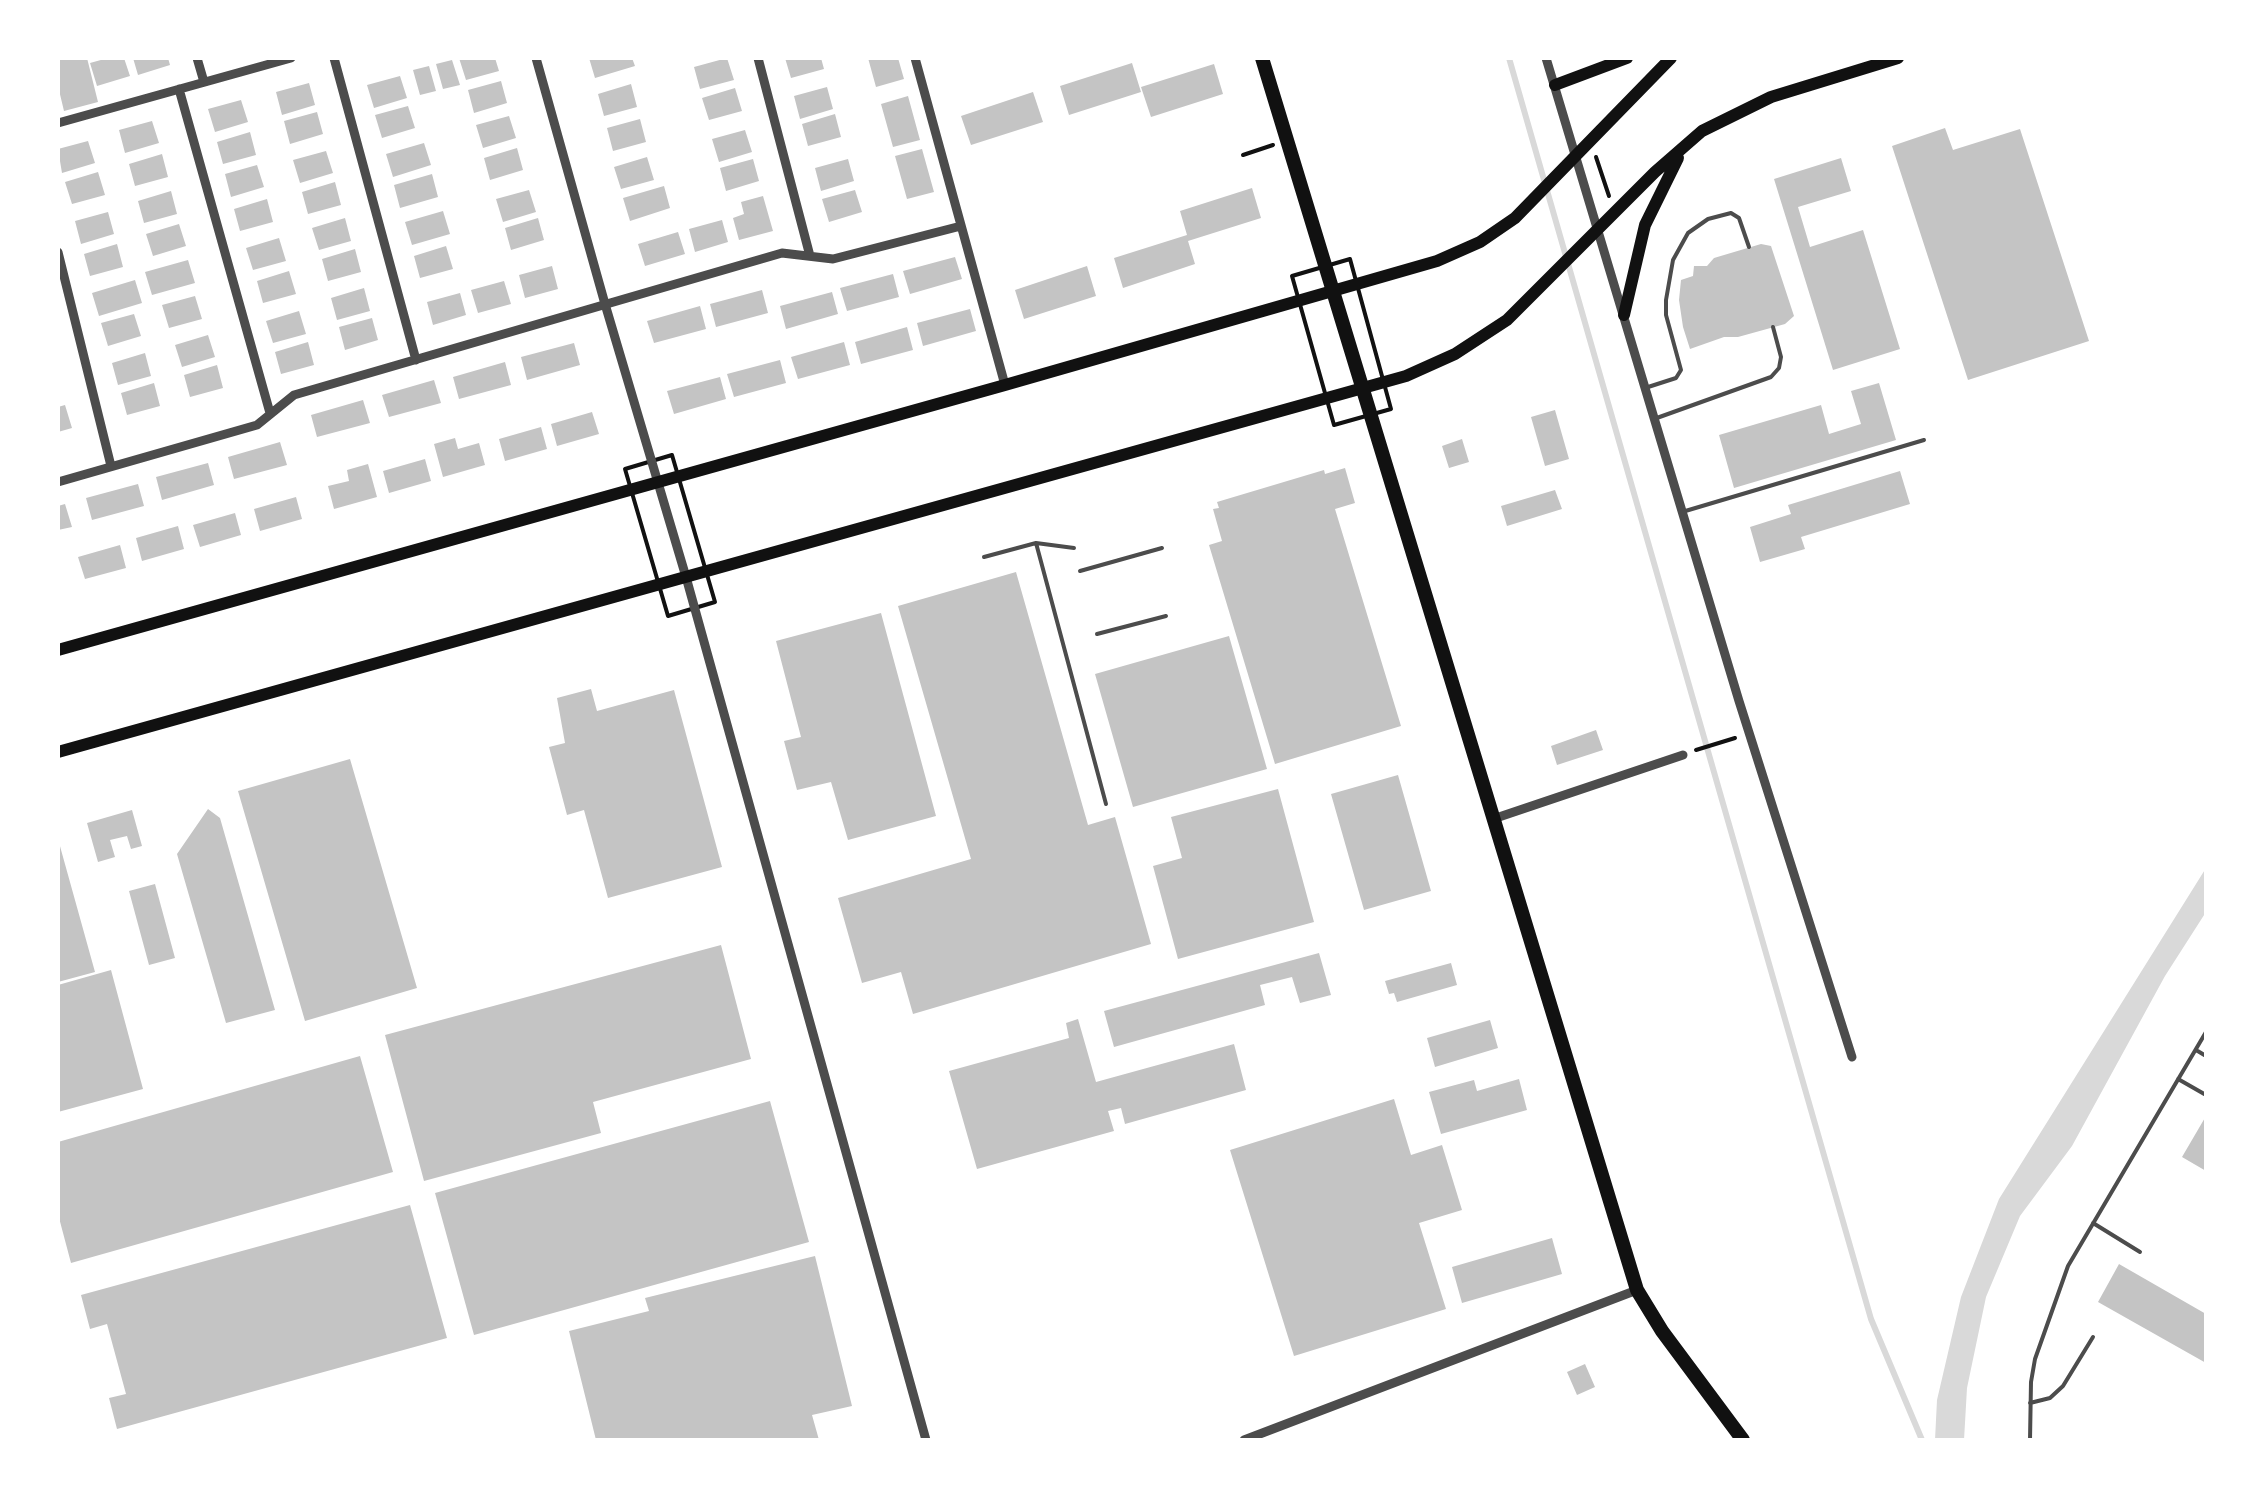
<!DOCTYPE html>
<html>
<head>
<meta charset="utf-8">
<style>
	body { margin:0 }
	#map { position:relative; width:2264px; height:1498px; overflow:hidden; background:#fff; font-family:Mulish,sans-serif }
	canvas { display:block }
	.frame { position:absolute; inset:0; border:60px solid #fff; pointer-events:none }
</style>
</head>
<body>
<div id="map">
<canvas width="2264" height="1498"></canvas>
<div class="frame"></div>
</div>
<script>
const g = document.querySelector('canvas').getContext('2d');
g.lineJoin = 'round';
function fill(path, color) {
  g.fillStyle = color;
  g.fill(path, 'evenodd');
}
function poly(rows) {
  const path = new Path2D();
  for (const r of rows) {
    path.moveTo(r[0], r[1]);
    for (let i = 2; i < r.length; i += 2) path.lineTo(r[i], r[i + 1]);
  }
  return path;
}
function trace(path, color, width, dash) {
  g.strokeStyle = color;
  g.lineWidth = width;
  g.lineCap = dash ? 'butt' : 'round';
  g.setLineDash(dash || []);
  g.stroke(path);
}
fill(poly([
	[2206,868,2206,912,2165,976,2072,1146,2020,1216,1986,1297,1967,1388,1964,1440,1935,1440,1937,1400,1961,1297,1999,1199]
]), '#d9d9d9');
trace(poly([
	[1509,58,1871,1319,1922,1440]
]), '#d9d9d9', 6);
fill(poly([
	[58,58,87,58,98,102,64,111,58,86],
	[108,58,124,58,130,76,97,86,90,63],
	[133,58,168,58,170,65,138,75],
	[459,58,495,58,499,71,466,80],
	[589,58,632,58,635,66,595,78],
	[727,58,734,80,700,89,694,67],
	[785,58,821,58,824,69,791,78],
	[868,58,898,58,904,79,876,87],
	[452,60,460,85,443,89,436,64],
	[1132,63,1141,92,1069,115,1060,86],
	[1214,64,1223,94,1151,117,1141,87],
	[429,66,436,91,420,95,413,70],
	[400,76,407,98,374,108,367,85],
	[501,81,507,103,474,113,468,90],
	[309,83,315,105,282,115,276,92],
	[631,84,637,107,604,116,598,94],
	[827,87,833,109,800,119,794,96],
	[735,88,742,111,709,120,702,98],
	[1033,92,1043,122,971,145,961,116],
	[908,96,920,140,893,147,881,104],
	[241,100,248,122,215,132,208,109],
	[408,106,415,128,382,138,375,115],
	[317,112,323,134,290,144,284,121],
	[835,114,841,137,808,146,802,124],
	[509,116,516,138,483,148,476,125],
	[640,119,646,142,613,151,607,128],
	[152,121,159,143,125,153,119,130],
	[1945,128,1953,150,2020,129,2089,341,1968,380,1892,146],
	[745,130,752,152,719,162,712,139],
	[250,132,256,155,223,164,217,142],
	[88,141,95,163,62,173,58,149],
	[424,143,431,165,393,177,386,154],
	[517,148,523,170,490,180,484,158],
	[922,149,934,192,907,199,895,156],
	[326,151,333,173,300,183,293,160],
	[162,154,168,177,135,186,129,164],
	[647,157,654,180,621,189,614,167],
	[1841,158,1851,191,1798,207,1810,247,1863,230,1900,349,1833,370,1774,179],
	[753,159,759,181,726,191,720,168],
	[848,159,854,181,821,191,815,168],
	[257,165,264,187,231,197,225,174],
	[98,172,105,195,72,204,65,182],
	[432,174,438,197,400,208,394,185],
	[335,182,341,205,308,214,302,192],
	[664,186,670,208,630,221,623,198],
	[1252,188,1261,218,1188,241,1195,264,1123,288,1114,258,1187,235,1180,211],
	[529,190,536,212,503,222,496,199],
	[855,190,862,212,829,222,822,199],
	[171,191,177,214,144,223,138,201],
	[763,196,773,231,739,240,733,218,744,214,741,202],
	[267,199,273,222,240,231,234,209],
	[443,211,450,234,412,245,405,222],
	[108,212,114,234,81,244,75,221],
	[345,218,351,241,319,250,312,228],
	[538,218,544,240,511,250,505,228],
	[722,220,728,242,695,252,689,229],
	[179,224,186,246,153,256,146,234],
	[678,232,685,254,645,266,638,244],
	[279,238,286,261,253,270,246,248],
	[117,244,123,267,90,276,84,254],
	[1761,244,1771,246,1794,316,1785,324,1738,337,1724,337,1690,349,1683,327,1679,300,1681,280,1693,276,1694,266,1707,266,1714,258],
	[446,246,453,269,420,278,414,256],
	[355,249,361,272,328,281,322,259],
	[955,257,962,279,910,294,903,271],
	[188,260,195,283,152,295,145,272],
	[552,266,558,289,525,298,519,275],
	[1087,266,1096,296,1024,319,1015,290],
	[289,271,296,294,263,303,257,281],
	[893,274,899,297,847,311,840,288],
	[135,280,142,303,99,316,92,293],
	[504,281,511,304,478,313,471,290],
	[364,288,370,311,337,320,331,298],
	[762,290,768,313,716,327,710,304],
	[832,292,838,314,786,329,780,306],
	[460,293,466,315,433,325,427,302],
	[195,296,202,319,169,328,162,305],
	[700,306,706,329,654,343,647,321],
	[970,309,976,331,923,346,917,323],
	[299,311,306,334,273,343,266,321],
	[134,314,141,336,108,346,101,323],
	[372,318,378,340,345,350,339,327],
	[907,327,913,350,861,364,855,342],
	[208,335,215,357,182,367,175,345],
	[308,342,314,365,281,374,275,352],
	[844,342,850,365,798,379,791,357],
	[574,343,580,365,527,380,521,357],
	[145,353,151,376,118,385,112,363],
	[780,360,786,383,734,397,727,374],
	[505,362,511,385,459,399,453,377],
	[217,365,223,388,190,397,184,375],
	[720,377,726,399,674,414,667,391],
	[434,380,441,403,389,417,382,395],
	[154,383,160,406,127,415,121,393],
	[1879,383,1896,440,1734,488,1719,435,1821,405,1829,434,1861,424,1851,391],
	[363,400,370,423,317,437,311,415],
	[65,405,72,428,58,432,58,407],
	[1555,410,1569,459,1545,466,1531,417],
	[592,412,599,434,557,446,551,424],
	[541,427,547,449,505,461,499,439],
	[455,438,458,449,479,443,485,465,443,477,434,444],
	[1462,439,1469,462,1449,468,1442,446],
	[280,442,287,465,234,479,228,457],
	[425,459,431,481,389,493,383,471],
	[208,463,214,485,162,500,156,477],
	[368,464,377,497,334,509,328,486,349,481,347,470],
	[1345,468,1355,503,1335,509,1401,726,1275,764,1209,545,1222,541,1213,509,1219,508,1217,502,1324,470,1325,474],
	[1900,471,1910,504,1801,537,1805,549,1760,562,1750,527,1791,514,1788,505],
	[138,484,144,506,92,520,86,498],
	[1555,490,1562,509,1507,526,1501,506],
	[296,497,302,519,260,531,254,509],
	[65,504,72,527,58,530,58,506],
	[235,513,241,535,200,547,193,525],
	[178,526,184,549,142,561,136,538],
	[120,545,126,568,85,579,78,557],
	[1016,572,1088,825,1115,817,1151,944,913,1014,901,972,862,983,838,898,971,859,898,606],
	[881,613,936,816,848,840,831,782,797,790,784,741,801,737,776,641],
	[1229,636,1267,769,1133,807,1095,674],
	[591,689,597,711,674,690,722,867,608,898,584,810,567,815,549,747,565,743,557,698],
	[1596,730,1603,750,1557,765,1551,746],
	[350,759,417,988,305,1021,238,791],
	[1398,775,1431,891,1364,910,1331,794],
	[1278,789,1314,922,1178,959,1153,866,1182,858,1171,817],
	[208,809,220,818,275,1010,226,1023,177,854],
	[132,810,142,846,131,849,127,836,110,840,115,857,98,862,87,823],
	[58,839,95,972,58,982],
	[155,884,175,958,149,965,129,891],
	[721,945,751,1059,593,1102,601,1133,424,1181,385,1035],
	[1319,953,1331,995,1300,1003,1292,977,1260,985,1265,1005,1114,1047,1104,1011],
	[1451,963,1457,985,1397,1002,1394,993,1389,994,1385,981],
	[111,970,143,1089,58,1112,58,985],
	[1078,1019,1096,1082,1234,1044,1246,1090,1125,1124,1121,1108,1108,1111,1114,1131,977,1169,949,1071,1069,1038,1066,1023],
	[1490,1020,1498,1048,1435,1067,1427,1038],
	[360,1056,393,1172,71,1263,58,1214,58,1142],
	[1519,1079,1527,1110,1441,1134,1429,1092,1474,1080,1477,1091],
	[1394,1099,1411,1155,1442,1145,1462,1210,1419,1223,1446,1309,1294,1356,1230,1150],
	[770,1101,809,1242,474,1335,435,1193],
	[2206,1116,2206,1171,2182,1157],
	[410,1205,447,1338,117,1429,109,1398,126,1394,107,1324,90,1329,81,1295],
	[1552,1238,1562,1274,1462,1303,1452,1267],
	[815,1256,852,1406,812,1415,819,1440,596,1440,569,1331,649,1311,645,1298],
	[2119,1264,2206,1314,2206,1363,2098,1302],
	[1585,1364,1595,1387,1577,1395,1567,1372]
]), '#c4c4c4');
trace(poly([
	[1243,155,1273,145],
	[1596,157,1609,196],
	[1350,259,1391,409,1334,425,1292,276,1350,259],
	[672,455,715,602,668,616,625,469,672,455],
	[1696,750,1735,738]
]), '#111', 4);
trace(poly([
	[1645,388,1676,378,1681,370,1666,315,1666,300,1673,260,1688,233,1708,219,1731,213,1739,218,1749,247],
	[1654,419,1771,377,1779,368,1781,357,1773,327],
	[1682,512,1924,440],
	[1036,543,1106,804],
	[984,557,1036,543,1074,548],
	[1080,571,1162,548],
	[1097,634,1166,616],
	[2196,1050,2206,1056],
	[2178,1079,2206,1095],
	[2093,1223,2140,1252],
	[2030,1403,2050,1398,2063,1386,2093,1337],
	[2030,1440,2031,1382,2035,1359,2068,1266,2206,1032]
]), '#4c4c4c', 4);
trace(poly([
	[197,58,204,82],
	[334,58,416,360],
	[536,58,605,304,686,577,926,1440],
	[758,58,810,256],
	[915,58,1005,385],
	[1546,58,1739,701,1852,1057],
	[179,89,270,413],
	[58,123,291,58],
	[58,252,111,466],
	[58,482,257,425,294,395,782,253,833,259,961,226],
	[1493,819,1683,755],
	[1244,1440,1637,1290]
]), '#4c4c4c', 9);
trace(poly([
	[1555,85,1627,58],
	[1624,315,1645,225,1678,158],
	[58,650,1005,385,1437,261,1480,242,1515,218,1671,58],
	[58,752,1406,376,1455,354,1507,320,1655,172,1702,131,1771,97,1898,58]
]), '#111', 12);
trace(poly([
	[1262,58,1637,1290,1662,1331,1743,1440]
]), '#111', 14);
</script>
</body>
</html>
